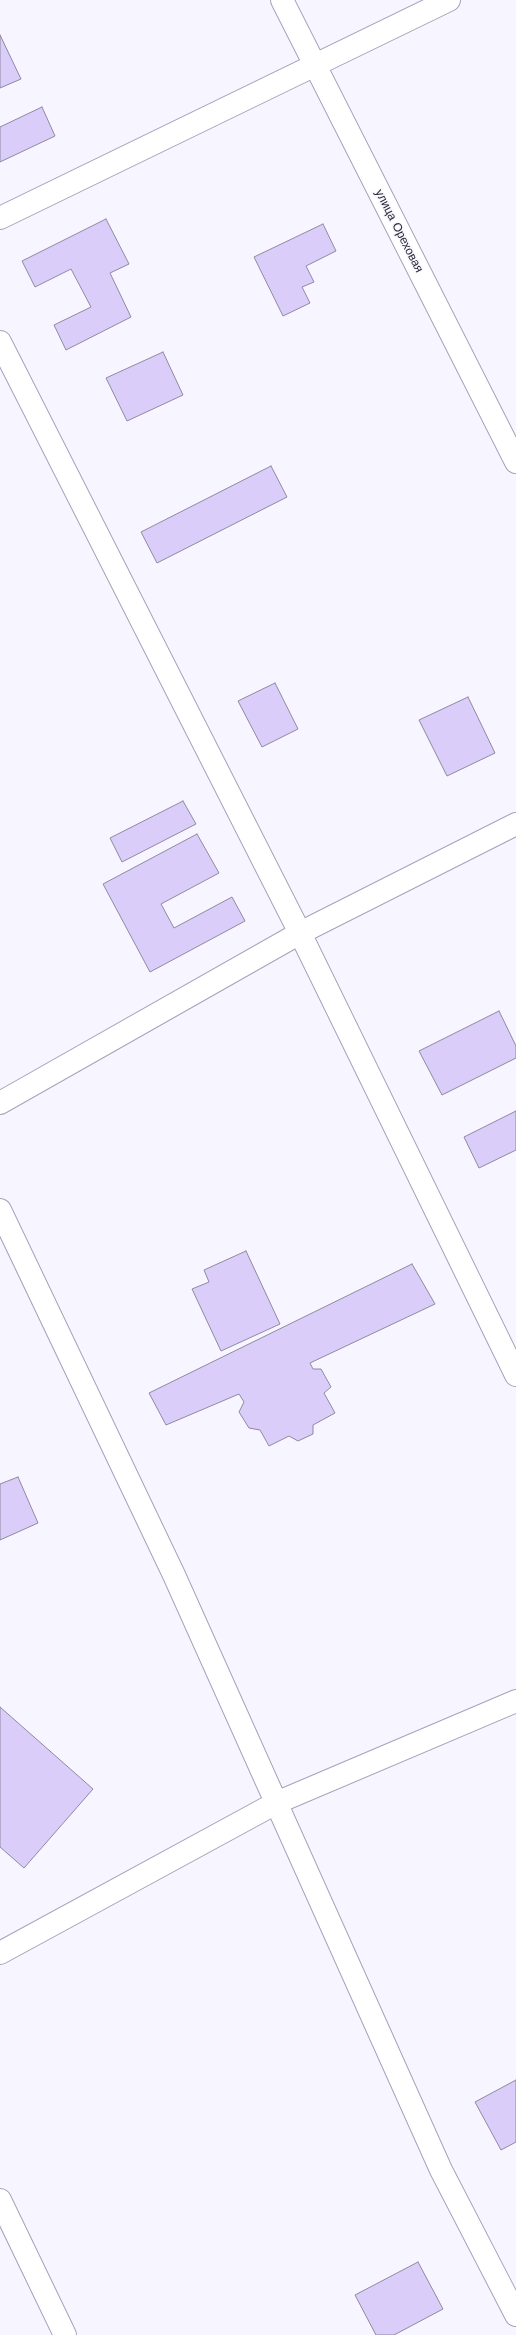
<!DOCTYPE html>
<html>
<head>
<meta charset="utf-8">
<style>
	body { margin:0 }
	canvas { display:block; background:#f7f5ff }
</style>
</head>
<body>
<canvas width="516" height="2335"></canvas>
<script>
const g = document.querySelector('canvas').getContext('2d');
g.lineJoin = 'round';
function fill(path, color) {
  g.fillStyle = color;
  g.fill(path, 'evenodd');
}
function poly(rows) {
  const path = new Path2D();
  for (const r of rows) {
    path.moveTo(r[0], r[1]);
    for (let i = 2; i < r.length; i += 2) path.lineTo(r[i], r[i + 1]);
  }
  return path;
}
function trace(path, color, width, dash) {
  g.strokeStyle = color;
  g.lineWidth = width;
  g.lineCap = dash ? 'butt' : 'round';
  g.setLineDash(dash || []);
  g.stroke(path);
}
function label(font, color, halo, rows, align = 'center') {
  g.font = font + ' "Work Sans",sans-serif';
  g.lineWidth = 3;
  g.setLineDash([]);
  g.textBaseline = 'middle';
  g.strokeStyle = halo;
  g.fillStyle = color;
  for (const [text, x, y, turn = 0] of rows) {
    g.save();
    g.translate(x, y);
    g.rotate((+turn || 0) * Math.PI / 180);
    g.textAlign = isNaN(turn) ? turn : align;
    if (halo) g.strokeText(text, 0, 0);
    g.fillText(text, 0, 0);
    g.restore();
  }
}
const building = poly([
	[0,35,21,79,0,88,0,35],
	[42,107,55,136,0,162,0,127,42,107],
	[106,219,129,264,110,273,131,317,66,350,54,325,91,307,71,269,35,287,22,261,106,219],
	[323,224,336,251,306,266,314,282,302,287,310,303,283,316,254,257,323,224],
	[163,352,183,395,127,421,106,378,163,352],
	[271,466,287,497,157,563,141,532,271,466],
	[275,683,298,729,262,747,238,701,275,683],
	[468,697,495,753,447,776,419,720,468,697],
	[183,801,196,824,122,862,110,838,183,801],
	[197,834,219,873,161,904,174,928,232,897,245,921,150,972,103,884,197,834],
	[499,1011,516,1046,516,1058,442,1095,419,1051,499,1011],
	[516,1111,516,1150,479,1168,464,1137,516,1111],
	[246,1251,280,1324,221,1351,192,1289,209,1282,204,1270,246,1251],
	[412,1264,435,1304,310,1363,313,1369,321,1369,331,1387,324,1393,335,1413,313,1425,313,1434,298,1441,289,1436,269,1446,260,1430,249,1428,239,1412,244,1402,239,1394,166,1425,149,1393,412,1264],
	[18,1477,38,1523,0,1540,0,1484,18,1477],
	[0,1707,93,1789,24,1868,0,1847,0,1707],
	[516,2080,516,2142,501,2150,475,2102,516,2080],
	[418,2262,443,2309,394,2335,376,2335,355,2295,418,2262]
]);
fill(building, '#dacdf9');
trace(building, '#9089a0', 1);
const minor = poly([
	[282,0,516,462],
	[0,218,449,0],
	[0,342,300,933,516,1375],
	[0,1103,300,933,516,824],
	[0,1210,174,1575,441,2170,516,2315],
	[0,1953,276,1803,516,1701],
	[0,2200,65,2335]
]);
trace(minor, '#a8a2b9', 24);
trace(minor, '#fff', 22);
label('12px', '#2c2932', '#f7f5ff', [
	["улица Ореховая",399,231,63]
]);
</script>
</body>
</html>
